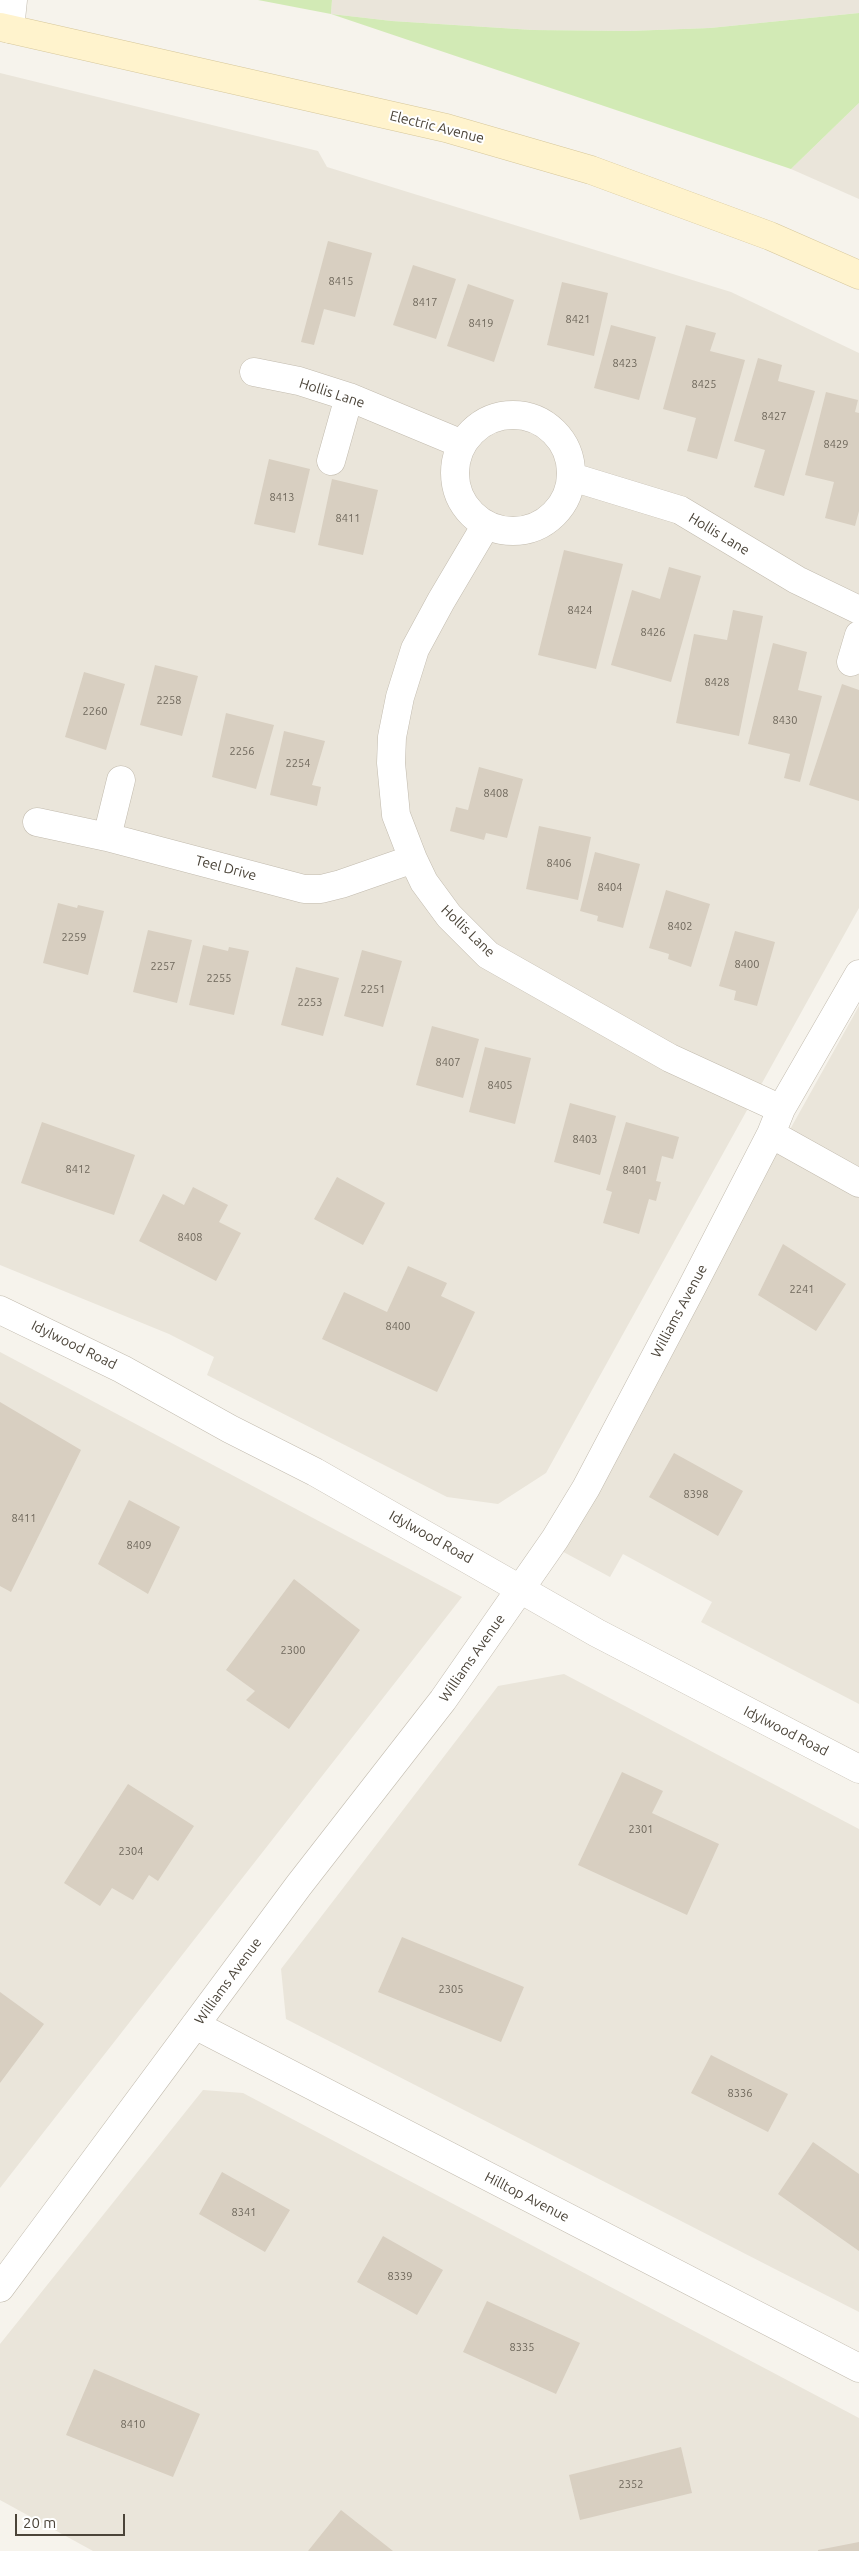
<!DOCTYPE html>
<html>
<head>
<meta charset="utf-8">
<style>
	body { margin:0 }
	#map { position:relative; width:859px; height:2551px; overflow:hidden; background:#f6f3ec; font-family:Ubuntu,sans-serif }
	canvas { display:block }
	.scale { position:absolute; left:15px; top:2514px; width:110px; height:22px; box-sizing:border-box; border:2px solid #4b4439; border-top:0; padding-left:6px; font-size:15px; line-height:18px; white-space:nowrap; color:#4b4439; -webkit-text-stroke:4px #fff; paint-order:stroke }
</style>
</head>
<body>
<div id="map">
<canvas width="859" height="2551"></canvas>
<div class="scale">20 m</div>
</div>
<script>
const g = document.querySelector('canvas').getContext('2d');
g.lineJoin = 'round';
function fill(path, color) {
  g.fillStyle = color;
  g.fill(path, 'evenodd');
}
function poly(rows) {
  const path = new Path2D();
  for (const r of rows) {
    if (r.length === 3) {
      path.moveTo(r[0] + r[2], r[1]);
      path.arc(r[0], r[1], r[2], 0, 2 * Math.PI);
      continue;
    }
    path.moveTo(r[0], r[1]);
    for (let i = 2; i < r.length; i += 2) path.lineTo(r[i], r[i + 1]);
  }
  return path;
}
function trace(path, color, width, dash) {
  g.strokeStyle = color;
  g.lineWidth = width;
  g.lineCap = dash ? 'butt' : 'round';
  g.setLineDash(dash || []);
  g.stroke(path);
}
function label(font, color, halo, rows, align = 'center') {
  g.font = font + ' Ubuntu,sans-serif';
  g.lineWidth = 4;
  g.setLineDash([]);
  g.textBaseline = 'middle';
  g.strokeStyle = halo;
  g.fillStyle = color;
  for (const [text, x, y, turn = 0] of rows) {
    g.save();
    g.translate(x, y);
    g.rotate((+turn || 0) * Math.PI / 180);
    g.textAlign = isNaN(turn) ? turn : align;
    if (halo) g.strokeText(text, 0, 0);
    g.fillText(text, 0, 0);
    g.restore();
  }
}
fill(poly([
	[332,0,859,0,859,13,710,28,629,31,533,30,392,21,331,14],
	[0,73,318,151,327,167,731,292,859,353,859,908,546,1473,498,1504,447,1497,207,1375,214,1357,169,1334,0,1265],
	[859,103,859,199,791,169],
	[859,1006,859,1704,701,1622,712,1602,623,1554,610,1577,556,1548],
	[0,1352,462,1597,0,2188],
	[564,1674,859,1829,859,2312,286,2019,281,1969,498,1686],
	[203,2090,243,2093,859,2418,859,2551,93,2551,0,2500,0,2344]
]), '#eae5da');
fill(poly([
	[258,0,332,0,331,14,392,21,533,30,629,31,710,28,859,13,859,103,791,169,331,14]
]), '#d2eab5');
fill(poly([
	[328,241,372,253,355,317,324,309,314,345,301,342],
	[413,265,456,279,436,339,393,325],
	[562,282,608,293,594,356,547,345],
	[468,284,514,300,494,362,447,346],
	[611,325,656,337,639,400,594,388],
	[686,325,716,333,710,351,745,360,717,459,687,451,696,418,663,409],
	[758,358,782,365,778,381,815,391,784,496,754,487,765,450,734,441],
	[826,392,858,400,855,412,859,413,859,511,855,526,825,518,834,482,805,475],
	[269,459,310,469,295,533,254,524],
	[332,479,378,490,363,555,318,545],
	[564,550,623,564,596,669,538,655],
	[669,567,701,576,671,682,611,665,632,590,660,599],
	[733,610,763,616,739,736,676,723,694,634,727,640],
	[773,643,807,652,798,690,822,696,800,782,784,778,790,754,748,744],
	[155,665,198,676,182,736,140,725],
	[84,672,125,684,106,750,65,737],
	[842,684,859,690,859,801,809,785],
	[226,713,274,725,256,789,212,777],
	[284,731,325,741,312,785,321,787,317,806,270,795],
	[479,767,523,779,507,838,486,833,484,840,450,831,456,807,468,810],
	[539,826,591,837,578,900,526,889],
	[595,852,640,864,623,928,597,921,598,916,580,911],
	[666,890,710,904,691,967,668,959,669,954,649,948],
	[58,903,77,908,78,905,104,911,88,975,43,963],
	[148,930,192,940,177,1003,133,992],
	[735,931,775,942,757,1006,734,1000,736,991,719,986],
	[203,945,228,951,229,947,249,951,234,1015,189,1005],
	[362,950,402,961,383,1027,344,1016],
	[296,967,339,978,323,1036,281,1025],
	[432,1026,479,1039,463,1098,416,1085],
	[485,1047,531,1058,515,1124,469,1112],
	[570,1103,616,1116,600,1175,554,1162],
	[42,1122,135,1155,114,1215,21,1183],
	[626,1122,679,1137,673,1159,662,1156,656,1181,661,1182,656,1201,649,1199,639,1234,603,1223,612,1192,606,1190],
	[337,1177,385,1203,363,1245,314,1219],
	[193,1187,228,1205,219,1222,241,1233,216,1281,139,1241,163,1194,184,1205],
	[783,1244,846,1284,816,1331,758,1295],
	[408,1266,447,1283,441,1296,475,1312,437,1392,322,1339,344,1292,387,1312],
	[0,1402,81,1450,11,1592,0,1586],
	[674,1453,743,1491,718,1536,649,1497],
	[129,1500,180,1527,148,1594,98,1564],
	[294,1579,360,1630,289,1729,246,1700,255,1691,226,1670],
	[622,1772,663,1791,652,1813,719,1844,687,1915,578,1865],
	[128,1784,194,1826,158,1881,149,1875,133,1900,112,1888,100,1906,64,1883],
	[402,1937,524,1987,501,2042,378,1992],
	[0,1992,44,2024,0,2083],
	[711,2055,788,2094,768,2132,691,2093],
	[813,2142,859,2174,859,2251,778,2194],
	[222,2172,290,2210,265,2252,199,2214],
	[383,2236,443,2270,417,2315,357,2282],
	[487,2301,580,2343,556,2394,463,2352],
	[94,2369,200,2414,173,2477,66,2435],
	[681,2447,692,2493,580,2520,569,2475],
	[341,2510,393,2551,308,2551],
	[859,2542,859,2551,818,2551,818,2550]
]), '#d8cfc1');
const street = poly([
	[10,29,13,0],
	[254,372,299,381,349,397,462,444],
	[513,473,58],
	[331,461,349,397],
	[572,477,680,510,797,580,859,610],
	[486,525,441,601,415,649,400,697,392,737,391,763,396,815,413,859,424,882,449,916,488,955,670,1058,781,1109],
	[851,662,859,635],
	[37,822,107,837,304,889,321,889,341,884,413,859],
	[107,837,121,780],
	[771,1134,859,1183],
	[0,1310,122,1369,230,1429,315,1472,597,1633,859,1769],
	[195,2025,859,2368],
	[0,2288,299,1885,443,1700,555,1539,586,1488,691,1289,771,1134,781,1109,859,974]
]);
const secondary = poly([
	[0,27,446,128,591,170,770,236,859,275]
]);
trace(street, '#c2bbae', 29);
trace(secondary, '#d6c79b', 29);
trace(street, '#fff', 28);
trace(secondary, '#fff3cd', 28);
label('11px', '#6e675b', null, [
	["8415",341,281],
	["8417",425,302],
	["8421",578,319],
	["8419",481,323],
	["8423",625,363],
	["8425",704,384],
	["8427",774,416],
	["8429",836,444],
	["8413",282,497],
	["8411",348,518],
	["8424",580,610],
	["8426",653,632],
	["8428",717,682],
	["2258",169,700],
	["2260",95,711],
	["8430",785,720],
	["2256",242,751],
	["2254",298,763],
	["8408",496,793],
	["8406",559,863],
	["8404",610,887],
	["8402",680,926],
	["2259",74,937],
	["8400",747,964],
	["2257",163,966],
	["2255",219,978],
	["2251",373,989],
	["2253",310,1002],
	["8407",448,1062],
	["8405",500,1085],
	["8403",585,1139],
	["8412",78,1169],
	["8401",635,1170],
	["8408",190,1237],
	["2241",802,1289],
	["8400",398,1326],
	["8398",696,1494],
	["8411",24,1518],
	["8409",139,1545],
	["2300",293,1650],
	["2301",641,1829],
	["2304",131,1851],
	["2305",451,1989],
	["8336",740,2093],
	["8341",244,2212],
	["8339",400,2276],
	["8335",522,2347],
	["8410",133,2424],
	["2352",631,2484]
]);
label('14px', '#4b4439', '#fff', [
	["Electric Avenue",437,127,14],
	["Hollis Lane",332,393,18],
	["Hollis Lane",719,534,31],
	["Teel Drive",226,868,15],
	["Hollis Lane",468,931,44],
	["Williams Avenue",679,1311,-62],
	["Idylwood Road",74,1345,26],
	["Idylwood Road",431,1537,29],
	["Williams Avenue",472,1658,-55],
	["Idylwood Road",786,1731,27],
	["Williams Avenue",228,1981,-54],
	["Hilltop Avenue",527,2197,27]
]);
</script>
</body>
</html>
